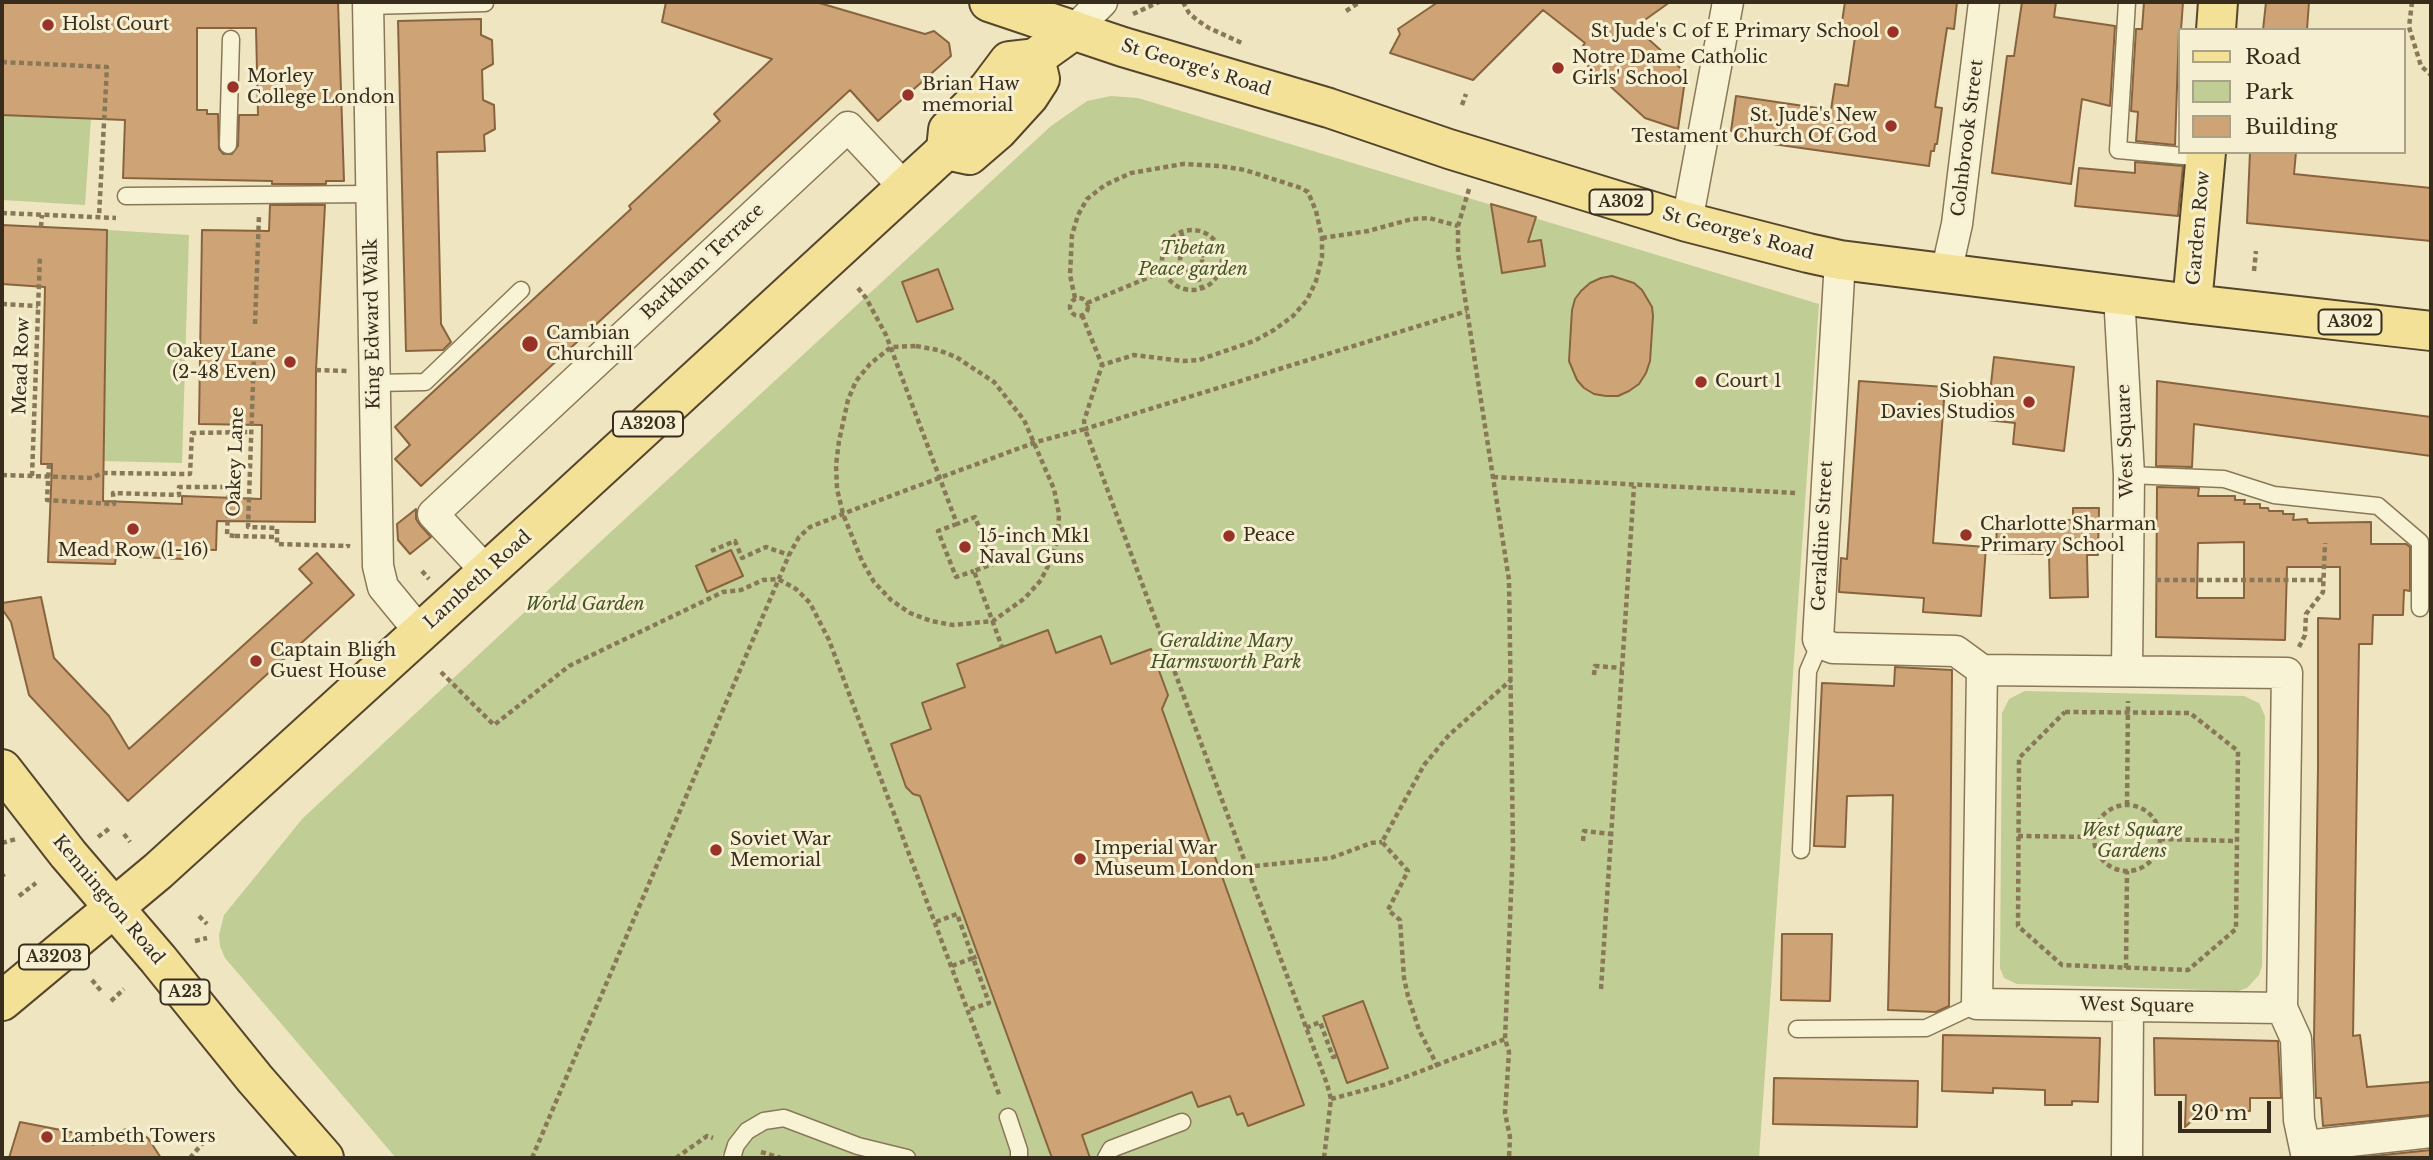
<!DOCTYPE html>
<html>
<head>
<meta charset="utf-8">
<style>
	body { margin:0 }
	#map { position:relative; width:2433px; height:1160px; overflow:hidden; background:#efe6c1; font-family:"Libre Baskerville",serif }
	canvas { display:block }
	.frame { position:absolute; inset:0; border:4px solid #382d1d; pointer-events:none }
	.legend { position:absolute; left:2178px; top:28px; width:228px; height:126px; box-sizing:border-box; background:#f6efd1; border:2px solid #aaa189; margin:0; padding:9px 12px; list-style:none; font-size:21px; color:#382d1d }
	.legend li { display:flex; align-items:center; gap:14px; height:35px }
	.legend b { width:35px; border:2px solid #aaa189 }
	.scale { position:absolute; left:2178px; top:1101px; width:93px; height:32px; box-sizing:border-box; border:4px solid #382d1d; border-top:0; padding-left:9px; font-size:21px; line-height:24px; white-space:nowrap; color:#382d1d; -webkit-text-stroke:5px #f6efd1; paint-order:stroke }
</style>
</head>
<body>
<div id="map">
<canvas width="2433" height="1160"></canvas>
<div class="frame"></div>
<ul class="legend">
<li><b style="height:9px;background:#f3e198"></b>Road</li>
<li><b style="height:19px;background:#c0cd95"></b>Park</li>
<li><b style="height:19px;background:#cea476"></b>Building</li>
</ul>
<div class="scale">20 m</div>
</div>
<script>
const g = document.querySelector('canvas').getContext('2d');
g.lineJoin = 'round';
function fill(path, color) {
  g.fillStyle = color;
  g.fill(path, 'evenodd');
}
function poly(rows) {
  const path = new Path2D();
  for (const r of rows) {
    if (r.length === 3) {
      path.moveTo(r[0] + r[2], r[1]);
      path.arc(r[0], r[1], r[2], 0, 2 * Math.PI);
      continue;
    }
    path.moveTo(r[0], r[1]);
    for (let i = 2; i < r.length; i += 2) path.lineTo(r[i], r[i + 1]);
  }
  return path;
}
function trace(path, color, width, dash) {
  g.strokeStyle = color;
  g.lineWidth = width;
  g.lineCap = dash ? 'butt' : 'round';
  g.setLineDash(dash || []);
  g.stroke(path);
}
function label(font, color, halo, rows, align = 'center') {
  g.font = font + ' "Libre Baskerville",serif';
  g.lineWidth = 6;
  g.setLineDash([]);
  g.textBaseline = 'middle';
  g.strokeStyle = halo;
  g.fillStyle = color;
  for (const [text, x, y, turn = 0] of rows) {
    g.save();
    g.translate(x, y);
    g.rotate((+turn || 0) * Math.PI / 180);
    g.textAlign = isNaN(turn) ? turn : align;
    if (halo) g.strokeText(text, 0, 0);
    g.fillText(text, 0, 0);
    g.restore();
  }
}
fill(poly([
	[1111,96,1138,98,1819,304,1759,1158,742,1158,723,1153,721,1158,396,1158,225,958,220,946,219,935,224,915,303,818,586,555,1051,126,1087,101],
	[2,115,91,119,85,205,2,200],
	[107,230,189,235,182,463,102,461],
	[2025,691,2244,696,2259,703,2265,716,2262,966,2259,975,2247,988,2238,991,2017,984,2004,978,2000,968,2002,713,2009,699]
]), '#c0cd95');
const building = poly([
	[2,2,338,2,344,181,326,181,326,184,272,184,272,181,123,178,125,120,2,115,2,2],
	[197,28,256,28,258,115,239,115,238,146,232,154,223,154,219,149,218,114,207,114,207,110,197,110,197,28],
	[666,2,816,2,925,34,934,31,949,43,951,56,878,121,850,90,421,486,395,459,410,445,395,427,631,209,629,206,720,121,714,114,772,59,662,22,666,2],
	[1438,2,1670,2,1635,27,1686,73,1678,129,1645,118,1576,55,1585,43,1543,10,1473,80,1390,53,1400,34,1398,29,1438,2],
	[1845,2,1957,2,1954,29,1947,28,1935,107,1942,108,1937,144,1935,144,1934,151,1931,151,1929,166,1737,139,1738,132,1731,131,1736,96,1831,110,1835,84,1848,86,1855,37,1840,35,1845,2],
	[2022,2,2056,2,2054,17,2115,26,2110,106,2082,99,2071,184,1992,173,2007,56,2014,56,2022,2],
	[2144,2,2183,2,2181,30,2179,30,2175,145,2136,141,2138,112,2131,111,2136,29,2142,29,2144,2],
	[2266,2,2309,2,2307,30,2263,30,2266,2],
	[481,19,481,35,492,40,493,64,482,70,483,100,494,105,495,129,484,135,485,151,437,152,441,324,451,342,443,350,406,351,398,21,481,19],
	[2250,152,2296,152,2294,174,2431,188,2431,241,2247,223,2250,152],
	[2135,162,2183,166,2178,216,2075,206,2079,168,2135,173,2135,162],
	[1491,204,1536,217,1528,242,1541,240,1545,266,1502,273,1491,204],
	[270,205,325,205,316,370,315,522,217,521,216,550,183,549,183,559,116,556,115,564,48,562,52,464,41,464,45,287,2,284,2,225,107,230,103,501,182,504,182,496,261,499,262,425,199,424,202,230,269,231,270,205],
	[938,269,953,309,917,322,902,282,938,269],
	[1612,276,1634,283,1642,290,1652,307,1653,316,1650,361,1646,373,1639,384,1629,391,1618,396,1606,396,1594,394,1584,388,1577,380,1569,361,1572,310,1575,299,1581,291,1590,283,1601,278,1612,276],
	[1994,357,2074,367,2064,451,2013,444,2015,423,1987,420,1994,357],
	[1859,381,1945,387,1933,543,1986,547,1981,616,1923,612,1924,598,1839,592,1841,558,1847,559,1859,381],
	[2157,381,2431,417,2431,456,2194,424,2192,467,2156,466,2157,381],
	[2157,487,2199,488,2198,496,2235,496,2235,500,2245,500,2244,504,2260,504,2260,508,2268,508,2269,511,2283,511,2283,514,2294,514,2293,520,2307,519,2308,523,2371,522,2371,544,2406,544,2410,547,2410,591,2404,590,2403,615,2373,615,2372,644,2359,644,2353,1036,2360,1035,2367,1087,2431,1082,2431,1115,2323,1126,2321,1098,2316,1098,2314,1039,2318,767,2318,618,2340,619,2340,567,2287,567,2285,640,2156,637,2157,487],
	[2244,542,2244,598,2197,598,2198,543,2244,542],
	[2073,508,2099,508,2098,555,2087,555,2088,597,2050,598,2049,554,1996,553,1997,519,2073,520,2073,508],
	[416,509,416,519,420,525,431,537,410,554,398,540,397,524,416,509],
	[731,550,743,576,707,592,696,566,731,550],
	[317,553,354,595,128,801,29,695,11,622,2,609,2,603,41,597,54,658,109,716,129,749,312,583,299,569,317,553],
	[1048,630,1056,653,1101,636,1111,664,1151,649,1168,695,1162,709,1304,1105,1248,1126,1243,1113,1237,1115,1230,1096,1198,1107,1192,1092,1082,1135,1090,1158,1052,1158,920,796,913,794,906,787,891,744,931,729,922,703,965,687,957,664,1048,630],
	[1895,667,1952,670,1949,1006,1936,1012,1888,1010,1893,795,1847,796,1845,847,1814,846,1822,683,1894,686,1895,667],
	[1782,934,1832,934,1830,1001,1781,1000,1782,934],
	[1363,1001,1388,1068,1347,1083,1323,1016,1363,1001],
	[1943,1035,2100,1038,2098,1102,2072,1101,2072,1105,2045,1105,2045,1090,1993,1088,1993,1093,1942,1091,1943,1035],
	[2154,1038,2278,1041,2281,1098,2250,1098,2250,1111,2204,1110,2185,1127,2186,1095,2155,1095,2154,1038],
	[1774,1078,1918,1081,1917,1127,1773,1124,1774,1078],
	[20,1122,71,1132,93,1145,115,1132,127,1129,138,1132,148,1138,161,1158,9,1158,20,1122],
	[2431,1150,2431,1158,2354,1158,2431,1150]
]);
fill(building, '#cea476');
trace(building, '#88643e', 2);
const lane = poly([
	[2127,2,2118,150,2205,158],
	[368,6,485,3],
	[228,145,231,39],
	[126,196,371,194],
	[375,383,425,382,521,290],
	[2129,475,2224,479,2274,495,2378,506,2420,542,2420,608],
	[1801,850,1808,671,1820,643],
	[1797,1029,1926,1028,1977,1004],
	[1008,1117,1019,1150,1019,1158],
	[732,1158,736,1145,747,1131,764,1121,784,1118,858,1146,907,1158],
	[1106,1158,1111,1149,1182,1122]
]);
const street = poly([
	[368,2,378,566,383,587,420,632],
	[1074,30,1102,2],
	[1687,222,1728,2],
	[1840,260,1818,639,1820,643,1833,648,1956,651,1982,670],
	[1946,273,1957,224,1984,2],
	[2119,294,2129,475,2127,671],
	[487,572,433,514,848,127,904,187],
	[1982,670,2287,673,2282,1008,1977,1004,1982,670],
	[2282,1008,2296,1039,2299,1120,2307,1158],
	[2306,1146,2431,1132],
	[2127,1158,2128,1006]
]);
const primary = poly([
	[989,2,1123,47,1329,108,1449,149,1687,222,1808,253,1840,260,2192,304,2431,331],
	[2216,30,2218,2],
	[946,150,969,155,998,130,1029,96,1040,79,1035,58],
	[2192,304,2206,152],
	[2,769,68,854,158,959,255,1079,324,1158],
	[2,1001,158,871,547,517,946,150,948,130,988,89,1009,61,1035,58,1074,30]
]);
trace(lane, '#897858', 19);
trace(street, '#897858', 33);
trace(primary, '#56452d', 42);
trace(poly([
	[1183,2,1189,13,1197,20,1209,28,1244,44],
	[2412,2,2409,27,2421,66,2431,75],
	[1346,11,1360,2],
	[1133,14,1159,2],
	[2,62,107,67,99,216],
	[1462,105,1466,94],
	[1469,189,1458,226,1458,253,1509,580,1513,847,1505,1039,1509,1052,1505,1113,1510,1137,1509,1158],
	[2,213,116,218],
	[41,227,42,215],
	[1192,260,30],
	[1181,232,1187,250],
	[1322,238,1368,231,1412,219,1429,218,1458,226],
	[1191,260,11],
	[1201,256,1220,249],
	[1195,269,1202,288],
	[2254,271,2256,251],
	[858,288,866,298,886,335,957,524,975,517,993,564,974,571,1002,647],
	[1079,307,9],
	[1075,298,1070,275,1072,235,1078,215,1087,199,1105,185,1131,173,1183,164,1220,166,1245,170,1301,188,1308,192,1316,211,1322,238,1322,257,1316,281,1307,300,1293,316,1274,330,1254,341,1199,360,1183,361,1134,355,1102,365,1084,421,1085,429,1467,311],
	[1087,303,1181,264],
	[2,304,38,306],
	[1082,315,1102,365],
	[255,324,259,215],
	[916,346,938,350,956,357,994,382,1024,420,1054,489,1059,514,1058,538,1051,560,1041,580,1025,598,993,621,953,625,931,621,910,613,891,600,874,582,862,561,843,514,837,489,836,465,839,441,848,400,856,381,870,364,891,347,916,346],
	[254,353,248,527,277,528,277,544,348,546,348,544],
	[316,370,347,371],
	[2,475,92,478,102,473,190,474,192,433,252,432],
	[32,476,40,256],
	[1493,477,1796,493],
	[957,524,938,531,956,577,974,571],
	[235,536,277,537],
	[711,551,735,541,742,558,766,547,789,555],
	[422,571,429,579],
	[2156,580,2324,580],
	[2299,647,2305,635,2306,614,2323,592,2325,543],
	[441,672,494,725,569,666,723,592,741,590,763,580,778,579,796,589,810,603,829,640,1000,1097],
	[1594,675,1595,666,1622,668],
	[2065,712,2190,713,2238,751,2236,929,2188,970,2062,965,2018,926,2019,758,2065,712],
	[2127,805,2128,701],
	[2127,838,33],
	[124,834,130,842],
	[2018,836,2094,837],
	[98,837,110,828],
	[2160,839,2236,841],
	[1583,841,1584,831,1611,834],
	[2,843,16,839],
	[1247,869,1255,866,1331,858,1371,843,1382,842],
	[2,874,4,877],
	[19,896,36,883],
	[199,916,207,924],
	[936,922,957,914,973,958,978,956],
	[195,941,207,938],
	[952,966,973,958,989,1003,968,1010],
	[2126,968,2127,871],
	[92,980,101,991],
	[1601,989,1634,486],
	[111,1001,124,989],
	[1306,1028,1320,1022,1333,1057,1337,1056],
	[1438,1067,1419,1030,1408,996,1404,978,1400,920,1388,910,1408,871,1382,842,1424,765,1449,735,1511,680],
	[1331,1099,1387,1084,1505,1039],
	[761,1152,781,1158],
	[190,1158,208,1137],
	[532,1158,789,555,799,537,810,527,853,510,1036,442,1085,429,1327,1084,1331,1099,1324,1158],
	[676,1158,707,1136,713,1138]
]), '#897858', 4.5, [5, 3.5]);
trace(lane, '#f9f3d5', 16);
trace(street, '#f9f3d5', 30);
trace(primary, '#f3e198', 38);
trace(poly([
	[49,464,47,500,114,504,113,493,179,495,179,487,229,487,227,535,235,536]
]), '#897858', 4.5, [5, 3.5]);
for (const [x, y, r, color] of [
	[48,25,7,"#993327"],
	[1893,32,7,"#993327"],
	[1558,68,7,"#993327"],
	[233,87,7,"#993327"],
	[908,95,7,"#993327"],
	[1891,126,7,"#993327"],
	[530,344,9,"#993327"],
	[290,362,7,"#993327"],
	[1701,382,7,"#993327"],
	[2029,402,7,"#993327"],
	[133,529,7,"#993327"],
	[1966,535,7,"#993327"],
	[1229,536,7,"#993327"],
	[965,547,7,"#993327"],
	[256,661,7,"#993327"],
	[716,850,7,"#993327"],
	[1080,859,7,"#993327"],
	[47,1137,7,"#993327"]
]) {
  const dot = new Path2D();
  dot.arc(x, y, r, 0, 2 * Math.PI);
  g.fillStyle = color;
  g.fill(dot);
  trace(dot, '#f6efd1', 2.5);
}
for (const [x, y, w] of [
	[1621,202,63],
	[2350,322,63],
	[648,424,70],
	[54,957,70],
	[185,992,49]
]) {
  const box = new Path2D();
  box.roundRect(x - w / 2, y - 12.5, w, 25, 5);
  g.fillStyle = '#f6efd1';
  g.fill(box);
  trace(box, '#382d1d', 2);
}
label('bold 16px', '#382d1d', null, [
	["A302",1621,202],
	["A302",2350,322],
	["A3203",648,424],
	["A3203",54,957],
	["A23",185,992]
]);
label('18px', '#382d1d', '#f6efd1', [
	["Holst Court",62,25],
	["St Jude's C of E Primary School",1879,32,"right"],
	["Notre Dame Catholic",1572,58],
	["Girls' School",1572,79],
	["Morley",247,77],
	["College London",247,98],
	["Brian Haw",922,85],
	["memorial",922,106],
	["St. Jude's New",1877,116,"right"],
	["Testament Church Of God",1877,137,"right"],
	["Cambian",546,334],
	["Churchill",546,355],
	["Oakey Lane",276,352,"right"],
	["(2-48 Even)",276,373,"right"],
	["Court 1",1715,382],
	["Siobhan",2015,392,"right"],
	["Davies Studios",2015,413,"right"],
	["Charlotte Sharman",1980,525],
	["Primary School",1980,546],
	["Peace",1243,536],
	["15-inch Mk1",979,537],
	["Naval Guns",979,558],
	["Mead Row (1-16)",133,551,"center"],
	["Captain Bligh",270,651],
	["Guest House",270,672],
	["Soviet War",730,840],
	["Memorial",730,861],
	["Imperial War",1094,849],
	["Museum London",1094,870],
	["Lambeth Towers",61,1137]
], 'left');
label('18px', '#382d1d', '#f6efd1', [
	["St George's Road",1196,68,17],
	["Colnbrook Street",1968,138,-83],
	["Garden Row",2199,228,-85],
	["St George's Road",1738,234,15],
	["Barkham Terrace",703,262,-43],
	["King Edward Walk",373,324,-91],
	["Mead Row",22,366,-88],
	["West Square",2126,441,-92],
	["Oakey Lane",236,462,-88],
	["Geraldine Street",1823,536,-87],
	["Lambeth Road",478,580,-42],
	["Kennington Road",108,900,50],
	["West Square",2137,1006,1]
]);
label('italic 18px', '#435523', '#f6efd1', [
	["Tibetan",1193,249],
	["Peace garden",1193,270],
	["World Garden",585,605],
	["Geraldine Mary",1226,642],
	["Harmsworth Park",1226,663],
	["West Square",2132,831],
	["Gardens",2132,852]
]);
</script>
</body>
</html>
